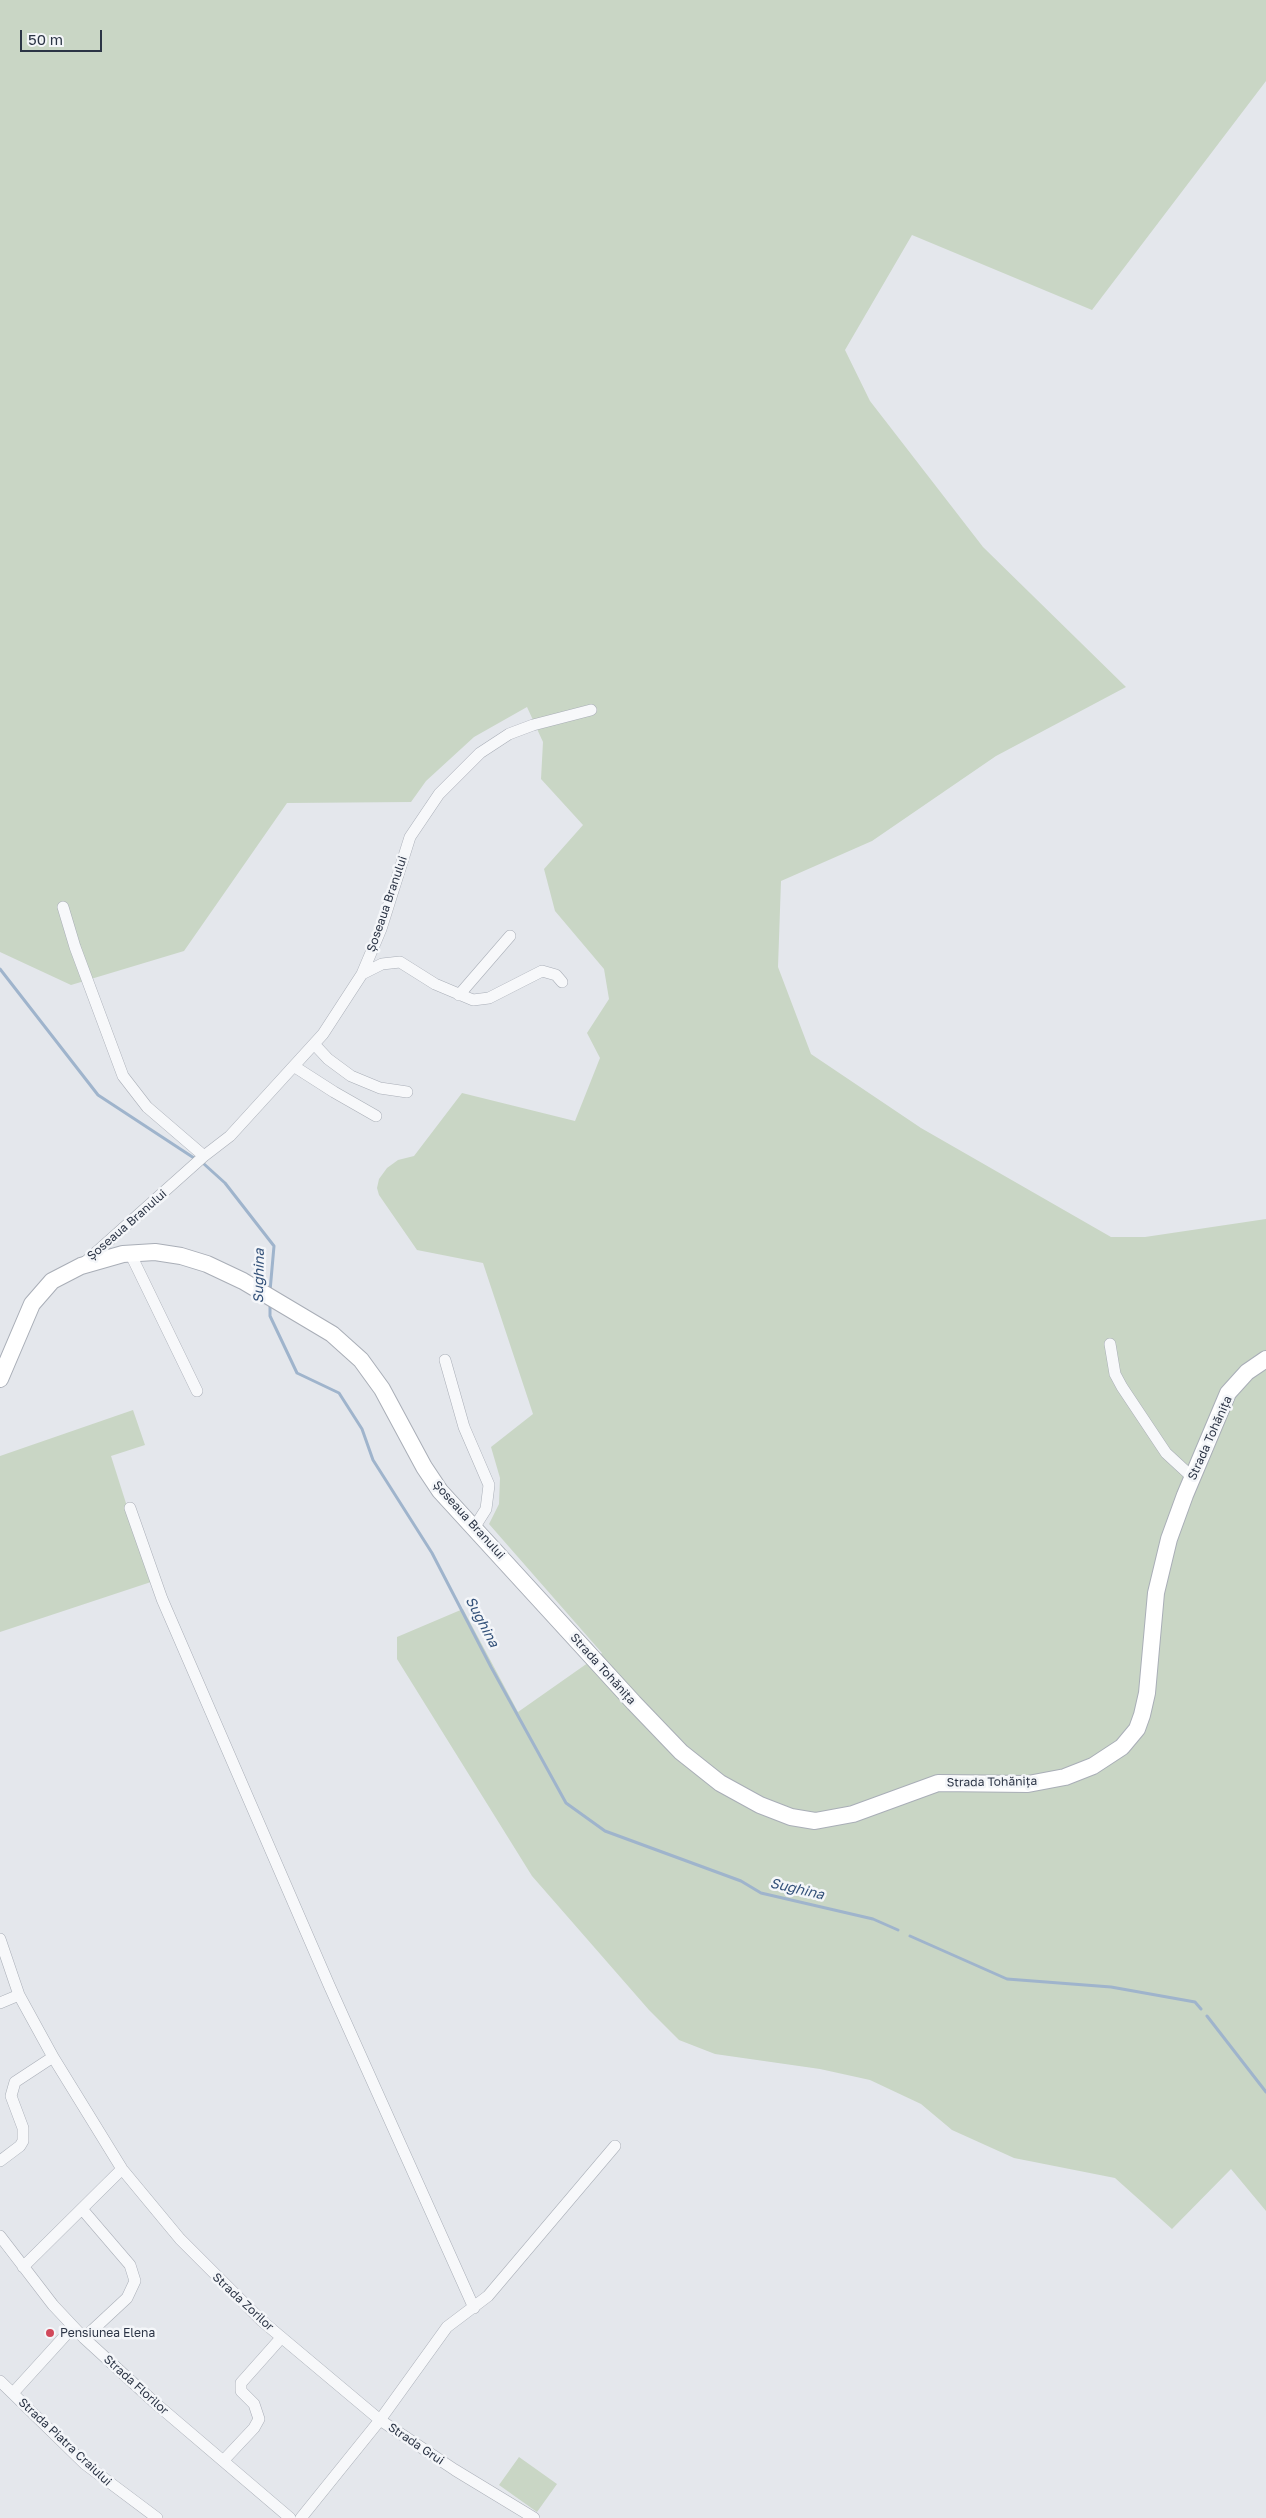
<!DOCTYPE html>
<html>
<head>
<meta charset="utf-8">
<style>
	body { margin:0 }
	#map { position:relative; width:1266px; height:2518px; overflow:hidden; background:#e4e7ec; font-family:"Golos Text",sans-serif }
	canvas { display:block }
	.scale { position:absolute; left:20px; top:30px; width:82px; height:22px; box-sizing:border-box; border:2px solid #2b3445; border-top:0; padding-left:6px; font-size:15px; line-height:18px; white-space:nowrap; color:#2b3445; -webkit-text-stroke:4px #f4f6f9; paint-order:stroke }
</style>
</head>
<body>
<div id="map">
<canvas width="1266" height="2518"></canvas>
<div class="scale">50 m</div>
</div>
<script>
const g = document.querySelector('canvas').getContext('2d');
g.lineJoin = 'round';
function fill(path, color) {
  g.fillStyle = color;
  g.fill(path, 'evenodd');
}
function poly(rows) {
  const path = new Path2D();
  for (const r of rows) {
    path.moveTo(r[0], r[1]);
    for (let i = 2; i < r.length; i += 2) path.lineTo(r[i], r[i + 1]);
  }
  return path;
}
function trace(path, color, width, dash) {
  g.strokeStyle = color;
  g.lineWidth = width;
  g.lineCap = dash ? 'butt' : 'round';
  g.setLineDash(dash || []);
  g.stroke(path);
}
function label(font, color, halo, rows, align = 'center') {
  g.font = font + ' "Golos Text",sans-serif';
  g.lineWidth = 5;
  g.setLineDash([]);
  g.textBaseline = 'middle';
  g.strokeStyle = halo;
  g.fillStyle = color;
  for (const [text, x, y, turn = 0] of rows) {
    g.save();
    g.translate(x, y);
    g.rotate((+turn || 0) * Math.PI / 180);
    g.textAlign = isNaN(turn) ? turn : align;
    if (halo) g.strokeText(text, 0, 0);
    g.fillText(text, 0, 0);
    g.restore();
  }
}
fill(poly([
	[0,0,1266,0,1266,81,1092,310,912,235,845,350,870,401,983,547,1126,687,996,756,872,841,781,881,778,967,811,1054,921,1128,1111,1237,1145,1237,1266,1219,1266,2211,1231,2169,1172,2229,1115,2178,1014,2158,952,2130,921,2104,870,2080,820,2069,715,2054,679,2040,649,2010,532,1876,397,1659,397,1637,463,1609,518,1712,602,1653,489,1524,499,1504,500,1478,491,1447,533,1414,483,1263,417,1250,379,1195,377,1188,379,1179,387,1168,398,1160,414,1156,462,1093,575,1121,600,1058,587,1033,609,999,604,969,555,911,544,869,583,825,541,779,543,742,527,707,474,737,426,781,411,802,287,803,184,951,71,985,0,952],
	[133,1410,145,1445,111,1456,151,1582,0,1632,0,1456],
	[519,2457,557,2484,537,2512,499,2485]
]), '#c9d6c5');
trace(poly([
	[0,969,98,1095,194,1158],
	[204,1164,225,1183,274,1246,270,1291],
	[270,1304,270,1316,297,1373,339,1393,362,1429,373,1460,432,1553,491,1667,566,1803,605,1831,741,1881,761,1893,873,1919,898,1930],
	[910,1936,1007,1979,1111,1987,1195,2002,1201,2009],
	[1207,2016,1266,2092]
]), '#9fb4cc', 3);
const street = poly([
	[63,907,75,947,123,1076,147,1107,204,1156],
	[362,974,382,964,400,962,435,984,473,1000,489,998,542,971,556,975,562,982],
	[459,995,510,936],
	[315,1045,328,1059,351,1076,380,1088,407,1092],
	[295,1067,334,1092,376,1116],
	[130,1253,197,1391],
	[83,1264,204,1156,230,1136,323,1034,362,974,381,929,410,837,439,794,480,753,509,734,533,725,591,710],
	[1110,1344,1115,1374,1122,1387,1166,1453,1192,1477],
	[445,1360,464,1427,489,1485,486,1509,474,1528],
	[130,1508,162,1599,329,1985,474,2308],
	[0,1939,19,1995,53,2057,122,2169,180,2239,262,2321,380,2420,455,2470,534,2518],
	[0,2003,19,1995],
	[0,2161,20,2146,23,2141,23,2128,11,2096,15,2082,53,2057],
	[82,2209,130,2265,135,2281,127,2298,84,2338],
	[0,2236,53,2305,84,2338,154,2402,290,2518],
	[23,2267,122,2169],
	[0,2381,85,2464,157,2518],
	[13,2393,73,2327],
	[223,2461,254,2428,259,2419,254,2404,241,2391,241,2383,281,2338],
	[301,2518,380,2420,447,2327,488,2296,615,2146]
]);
const secondary = poly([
	[0,1379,32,1304,52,1281,81,1266,123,1254,155,1252,181,1256,207,1264,243,1281,332,1334,361,1360,382,1389,424,1467,440,1491,634,1703,681,1752,720,1783,760,1805,791,1817,815,1821,853,1814,938,1783,1028,1784,1065,1777,1093,1766,1122,1747,1137,1729,1142,1715,1147,1693,1156,1593,1169,1539,1185,1495,1228,1393,1247,1372,1266,1359]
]);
trace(street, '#a9aeb7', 12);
trace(secondary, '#a9aeb7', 18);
trace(street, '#f7f8fa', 11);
trace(secondary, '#fff', 16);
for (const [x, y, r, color] of [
	[50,2333,5,"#d1495b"]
]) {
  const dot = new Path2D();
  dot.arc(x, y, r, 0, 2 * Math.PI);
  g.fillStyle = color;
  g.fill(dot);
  trace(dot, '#f4f6f9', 2);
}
label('12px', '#2b3445', '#f4f6f9', [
	["Șoseaua Branului",387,904,-71],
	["Șoseaua Branului",127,1225,-41],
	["Strada Tohănița",1210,1438,-66],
	["Șoseaua Branului",469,1520,48],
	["Strada Tohănița",603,1669,48],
	["Strada Tohănița",992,1782,-1],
	["Strada Zorilor",243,2302,43],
	["Strada Florilor",136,2385,42],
	["Strada Piatra Craiului",65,2442,43],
	["Strada Grui",416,2444,34]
]);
label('12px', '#2b3445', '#f4f6f9', [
	["Pensiunea Elena",60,2333]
], 'left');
label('italic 14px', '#34527a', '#f4f6f9', [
	["Sughina",259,1276,-89],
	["Sughina",482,1622,62],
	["Sughina",797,1889,13]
]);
</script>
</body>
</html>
